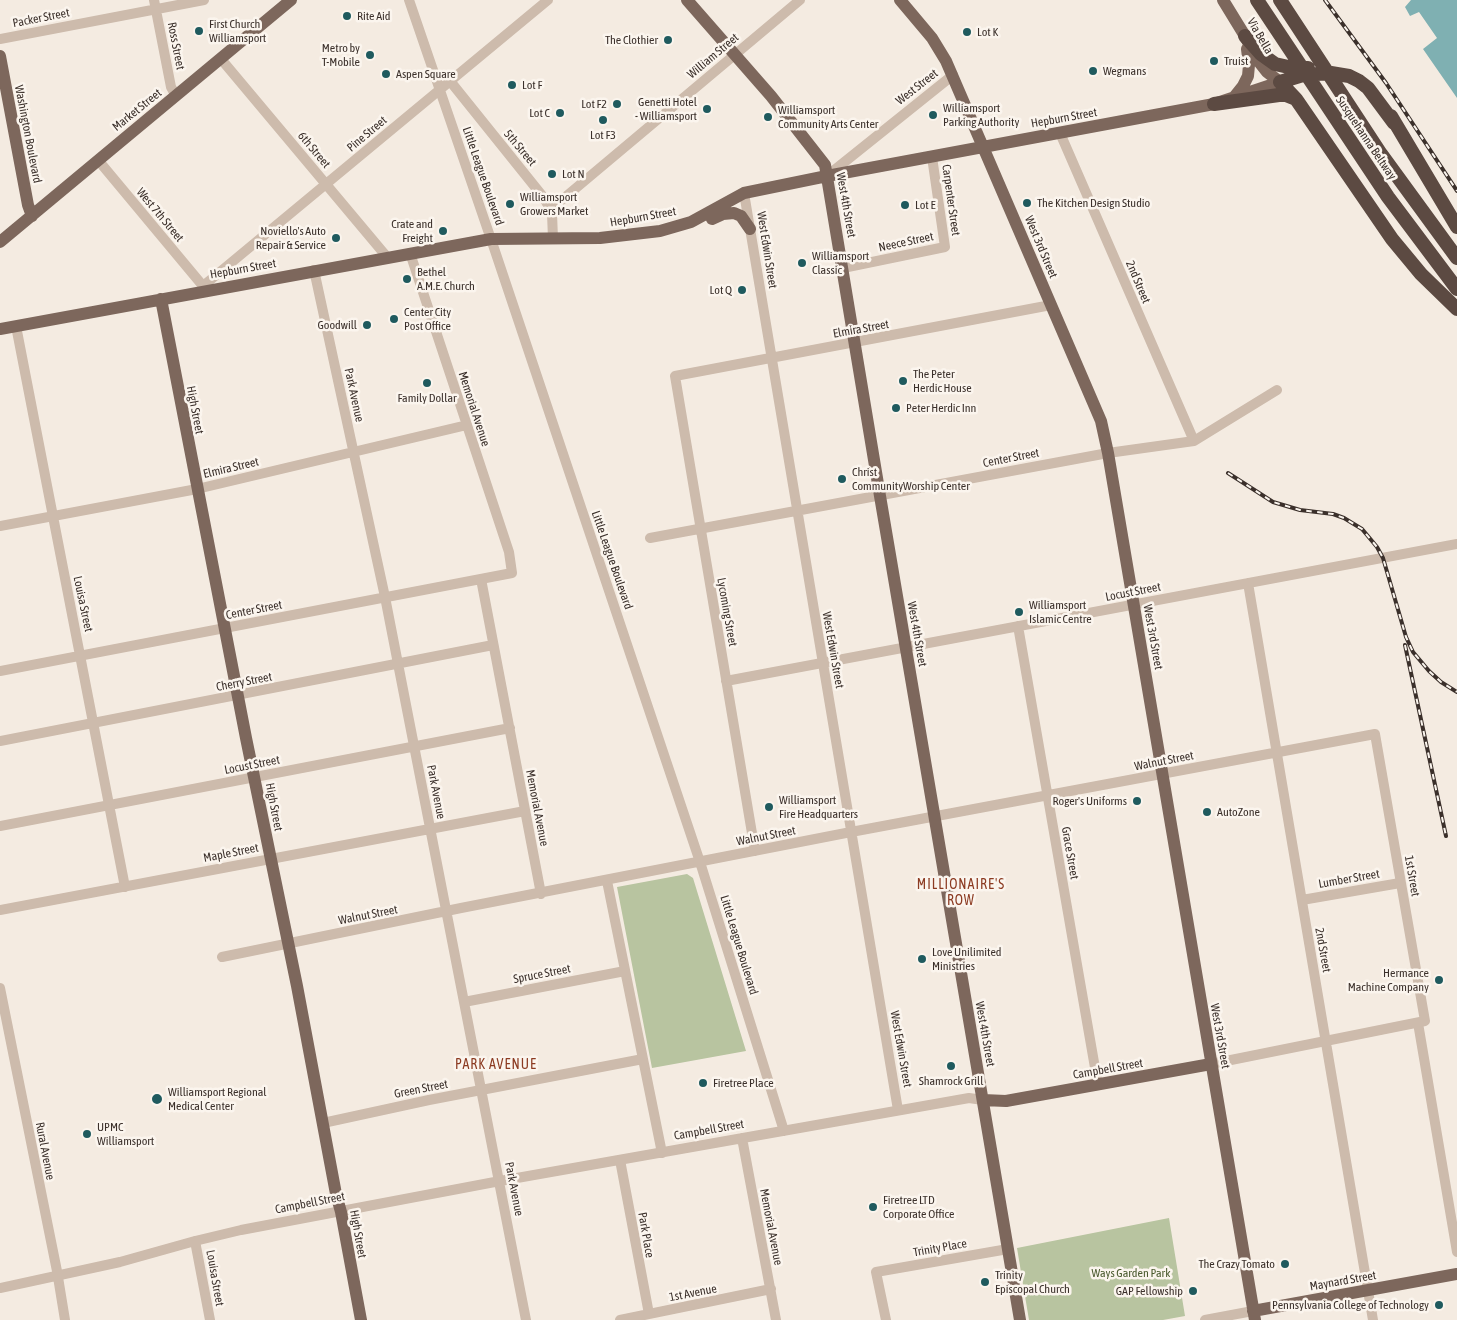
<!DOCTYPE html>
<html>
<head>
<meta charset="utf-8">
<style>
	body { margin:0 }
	canvas { display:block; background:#f4ebe1 }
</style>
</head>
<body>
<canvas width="1457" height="1320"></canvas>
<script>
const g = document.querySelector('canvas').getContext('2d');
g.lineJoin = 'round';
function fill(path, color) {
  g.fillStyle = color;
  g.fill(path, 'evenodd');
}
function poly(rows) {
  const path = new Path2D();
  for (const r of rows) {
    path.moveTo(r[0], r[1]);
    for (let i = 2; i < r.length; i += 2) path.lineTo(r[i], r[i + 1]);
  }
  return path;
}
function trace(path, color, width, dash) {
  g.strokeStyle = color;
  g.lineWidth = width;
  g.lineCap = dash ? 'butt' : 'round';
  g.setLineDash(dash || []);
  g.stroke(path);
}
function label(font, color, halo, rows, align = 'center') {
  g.font = font + ' "Asap Condensed",sans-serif';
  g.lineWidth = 5;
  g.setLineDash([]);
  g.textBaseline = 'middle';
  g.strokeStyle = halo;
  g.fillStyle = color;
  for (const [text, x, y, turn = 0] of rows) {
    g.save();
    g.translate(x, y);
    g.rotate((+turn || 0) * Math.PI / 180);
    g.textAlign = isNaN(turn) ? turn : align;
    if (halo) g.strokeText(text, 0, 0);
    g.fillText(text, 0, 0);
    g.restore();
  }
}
fill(poly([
	[687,874,693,878,746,1051,652,1068,617,887],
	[1169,1218,1185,1316,1163,1320,1029,1320,1017,1248]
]), '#b8c4a0');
fill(poly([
	[1411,0,1457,0,1457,98,1423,49,1437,38,1419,12,1410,16,1405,7]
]), '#7fb0b2');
trace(poly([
	[154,0,171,87,176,96],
	[409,0,494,248,700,862,784,1131],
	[0,39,204,0],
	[221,59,387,257],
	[450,81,544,198,552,213,553,239],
	[1060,133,1194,441],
	[98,160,203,286,204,291],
	[827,176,953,75],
	[744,193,898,1110],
	[551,209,800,0],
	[843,268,945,247,932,157],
	[314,270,385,597,526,1320],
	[203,286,548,0],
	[16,326,125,887],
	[0,526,197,489,467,425],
	[650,538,1108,453,1194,441,1277,390],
	[481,579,541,894],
	[1248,583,1373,1320],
	[1018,626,1098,1085],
	[0,671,512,573,509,552,410,253],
	[726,681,1457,544],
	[0,741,493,645],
	[0,826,510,728],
	[755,851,675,376,1051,305],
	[607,881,662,1153],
	[1302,900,1400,883],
	[0,910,525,811],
	[222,957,461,908,851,832,1375,734,1425,1021,1211,1064],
	[0,988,57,1271,65,1320],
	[464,1002,625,971],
	[1418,1023,1457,1252],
	[323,1123,429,1100,643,1059],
	[742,1138,776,1320],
	[620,1160,649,1314],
	[195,1241,210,1320],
	[0,1288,120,1262,195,1241,241,1230,500,1181,969,1098,983,1100],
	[620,1320,771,1289],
	[886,1320,876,1272,1008,1249],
	[1205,1320,1253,1311]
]), '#cdbbac', 10);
trace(poly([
	[687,0,771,96,825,165,880,496,1020,1320],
	[900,0,932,38,946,61,1101,421,1108,453,1255,1320],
	[1223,0,1245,36,1256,58,1267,72,1280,82],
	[0,56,28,205,32,216],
	[1235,96,1243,86,1248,76,1249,65,1247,49],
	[712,219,723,214,734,213,741,216,750,229],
	[0,242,291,0],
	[161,299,246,738,297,986,336,1194,341,1212,361,1320],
	[0,329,491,239,600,238,660,231,691,222,744,193,827,176,1214,104,1280,82],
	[983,1100,1006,1101,1211,1064],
	[1253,1311,1457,1274]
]), '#7d675c', 12);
trace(poly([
	[1257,0,1388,197,1457,289],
	[1280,0,1381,154,1457,258],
	[1245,36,1261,54,1275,64,1293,68,1308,68],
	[1214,104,1279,95,1286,95,1296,99],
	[1391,116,1457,227],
	[1394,123,1368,88,1359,81,1349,76,1331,73,1303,75,1280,82,1296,99,1392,239,1421,274,1457,309]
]), '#5c4a42', 14);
const rail = poly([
	[1325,0,1386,83,1457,191],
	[1228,473,1273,502,1300,510,1333,514,1344,518,1362,529,1377,547,1383,558,1406,637,1413,652,1429,671,1441,682,1457,692],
	[1405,645,1446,836]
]);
trace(rail, '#3b302b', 4);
trace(rail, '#fbf5ee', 2, [5.5]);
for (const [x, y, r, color] of [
	[347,16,5,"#1f5a5e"],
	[199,31,5,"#1f5a5e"],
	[967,32,5,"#1f5a5e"],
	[668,40,5,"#1f5a5e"],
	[370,55,5,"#1f5a5e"],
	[1214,61,5,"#1f5a5e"],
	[1093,71,5,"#1f5a5e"],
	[386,74,5,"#1f5a5e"],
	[512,85,5,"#1f5a5e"],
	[617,104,5,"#1f5a5e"],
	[707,109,5,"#1f5a5e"],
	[560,113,5,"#1f5a5e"],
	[933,115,5,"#1f5a5e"],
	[768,117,5,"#1f5a5e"],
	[603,120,5,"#1f5a5e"],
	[552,174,5,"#1f5a5e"],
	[1027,203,5,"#1f5a5e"],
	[510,204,5,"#1f5a5e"],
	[905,205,5,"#1f5a5e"],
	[443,231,5,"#1f5a5e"],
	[336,238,5,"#1f5a5e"],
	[802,263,5,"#1f5a5e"],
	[407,279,5,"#1f5a5e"],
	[742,290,5,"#1f5a5e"],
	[394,319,5,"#1f5a5e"],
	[367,325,5,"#1f5a5e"],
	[903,381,5,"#1f5a5e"],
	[427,383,5,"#1f5a5e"],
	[896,408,5,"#1f5a5e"],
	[842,479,5,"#1f5a5e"],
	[1019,612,5,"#1f5a5e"],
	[1137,801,5,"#1f5a5e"],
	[769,807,5,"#1f5a5e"],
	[1207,812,5,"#1f5a5e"],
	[922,959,5,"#1f5a5e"],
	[1439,980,5,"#1f5a5e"],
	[951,1066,5,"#1f5a5e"],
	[703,1083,5,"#1f5a5e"],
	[157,1099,6,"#1f5a5e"],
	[87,1134,5,"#1f5a5e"],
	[873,1207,5,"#1f5a5e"],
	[1285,1264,5,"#1f5a5e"],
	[985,1282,5,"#1f5a5e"],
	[1193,1291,5,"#1f5a5e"],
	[1439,1305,5,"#1f5a5e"]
]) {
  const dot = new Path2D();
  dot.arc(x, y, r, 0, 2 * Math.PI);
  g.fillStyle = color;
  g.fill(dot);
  trace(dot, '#fbf5ee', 2);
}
label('12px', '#3b302b', '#fbf5ee', [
	["Rite Aid",357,16],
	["First Church",209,24],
	["Williamsport",209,38],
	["Lot K",977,32],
	["The Clothier",658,40,"right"],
	["Metro by",360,48,"right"],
	["T-Mobile",360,62,"right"],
	["Truist",1224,61],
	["Wegmans",1103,71],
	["Aspen Square",396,74],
	["Lot F",522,85],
	["Genetti Hotel",697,102,"right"],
	["- Williamsport",697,116,"right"],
	["Lot F2",607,104,"right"],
	["Williamsport",943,108],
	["Parking Authority",943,122],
	["Williamsport",778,110],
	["Community Arts Center",778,124],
	["Lot C",550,113,"right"],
	["Lot F3",603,135,"center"],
	["Lot N",562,174],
	["Williamsport",520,197],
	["Growers Market",520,211],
	["The Kitchen Design Studio",1037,203],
	["Lot E",915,205],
	["Crate and",433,224,"right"],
	["Freight",433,238,"right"],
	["Noviello's Auto",326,231,"right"],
	["Repair & Service",326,245,"right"],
	["Williamsport",812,256],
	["Classic",812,270],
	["Bethel",417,272],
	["A.M.E. Church",417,286],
	["Lot Q",732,290,"right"],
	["Center City",404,312],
	["Post Office",404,326],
	["Goodwill",357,325,"right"],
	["The Peter",913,374],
	["Herdic House",913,388],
	["Family Dollar",427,398,"center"],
	["Peter Herdic Inn",906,408],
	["Christ",852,472],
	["CommunityWorship Center",852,486],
	["Williamsport",1029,605],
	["Islamic Centre",1029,619],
	["Williamsport",779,800],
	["Fire Headquarters",779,814],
	["Roger's Uniforms",1127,801,"right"],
	["AutoZone",1217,812],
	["Love Unilimited",932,952],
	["Ministries",932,966],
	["Hermance",1429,973,"right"],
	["Machine Company",1429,987,"right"],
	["Shamrock Grill",951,1081,"center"],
	["Firetree Place",713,1083],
	["Williamsport Regional",168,1092],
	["Medical Center",168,1106],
	["UPMC",97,1127],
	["Williamsport",97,1141],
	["Firetree LTD",883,1200],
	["Corporate Office",883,1214],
	["The Crazy Tomato",1275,1264,"right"],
	["Trinity",995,1275],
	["Episcopal Church",995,1289],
	["GAP Fellowship",1183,1291,"right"],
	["Pennsylvania College of Technology",1429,1305,"right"]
], 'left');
label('12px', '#3b302b', '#fbf5ee', [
	["Packer Street",41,18,-11],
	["Via Bella",1260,36,60],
	["Ross Street",176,46,79],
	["William Street",713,56,-40],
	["West Street",917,87,-38],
	["Market Street",137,110,-39],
	["Hepburn Street",1064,118,-10],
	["Washington Boulevard",28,134,79],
	["Pine Street",367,134,-40],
	["Susquehanna Beltway",1366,138,56],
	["5th Street",520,148,50],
	["6th Street",314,150,50],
	["Little League Boulevard",483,176,71],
	["Carpenter Street",951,200,82],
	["West 4th Street",846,205,80],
	["West 7th Street",160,215,50],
	["Hepburn Street",643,217,-10],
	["Neece Street",906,242,-12],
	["West 3rd Street",1041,247,67],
	["West Edwin Street",767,250,81],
	["Hepburn Street",243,269,-10],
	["2nd Street",1138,282,67],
	["Elmira Street",861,329,-10],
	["Park Avenue",354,395,78],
	["Memorial Avenue",474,409,72],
	["High Street",195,410,79],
	["Center Street",1011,458,-11],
	["Elmira Street",231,468,-13],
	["Little League Boulevard",612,560,71],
	["Locust Street",1133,592,-11],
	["Louisa Street",83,604,78],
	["Center Street",254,610,-11],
	["Lycoming Street",727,612,80],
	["West 4th Street",917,634,80],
	["West 3rd Street",1153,637,80],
	["West Edwin Street",833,650,80],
	["Cherry Street",244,682,-11],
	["Walnut Street",1164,761,-11],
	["Locust Street",252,765,-11],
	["Park Avenue",436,792,79],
	["High Street",274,807,79],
	["Memorial Avenue",537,808,79],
	["Walnut Street",766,836,-11],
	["Maple Street",231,853,-11],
	["Grace Street",1070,853,80],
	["1st Street",1412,876,80],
	["Lumber Street",1349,879,-10],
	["Walnut Street",368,915,-11],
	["Little League Boulevard",739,945,73],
	["2nd Street",1323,950,80],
	["Spruce Street",542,974,-11],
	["West 4th Street",985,1034,80],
	["West 3rd Street",1220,1036,80],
	["West Edwin Street",901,1049,80],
	["Campbell Street",1108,1069,-10],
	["Green Street",421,1089,-11],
	["Campbell Street",709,1130,-10],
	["Rural Avenue",45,1151,79],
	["Park Avenue",514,1189,79],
	["Campbell Street",310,1203,-11],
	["Memorial Avenue",771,1227,79],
	["High Street",358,1234,80],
	["Park Place",646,1235,80],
	["Trinity Place",940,1248,-10],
	["Louisa Street",215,1278,80],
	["Maynard Street",1343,1281,-10],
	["1st Avenue",693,1293,-11]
]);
label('12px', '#4a5a2e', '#fbf5ee', [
	["Ways Garden Park",1131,1273]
]);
g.letterSpacing = '1px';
label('14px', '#8c3b22', '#fbf5ee', [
	["MILLIONAIRE'S",961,885],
	["ROW",961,901],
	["PARK AVENUE",496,1065]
]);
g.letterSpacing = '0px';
</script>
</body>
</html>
